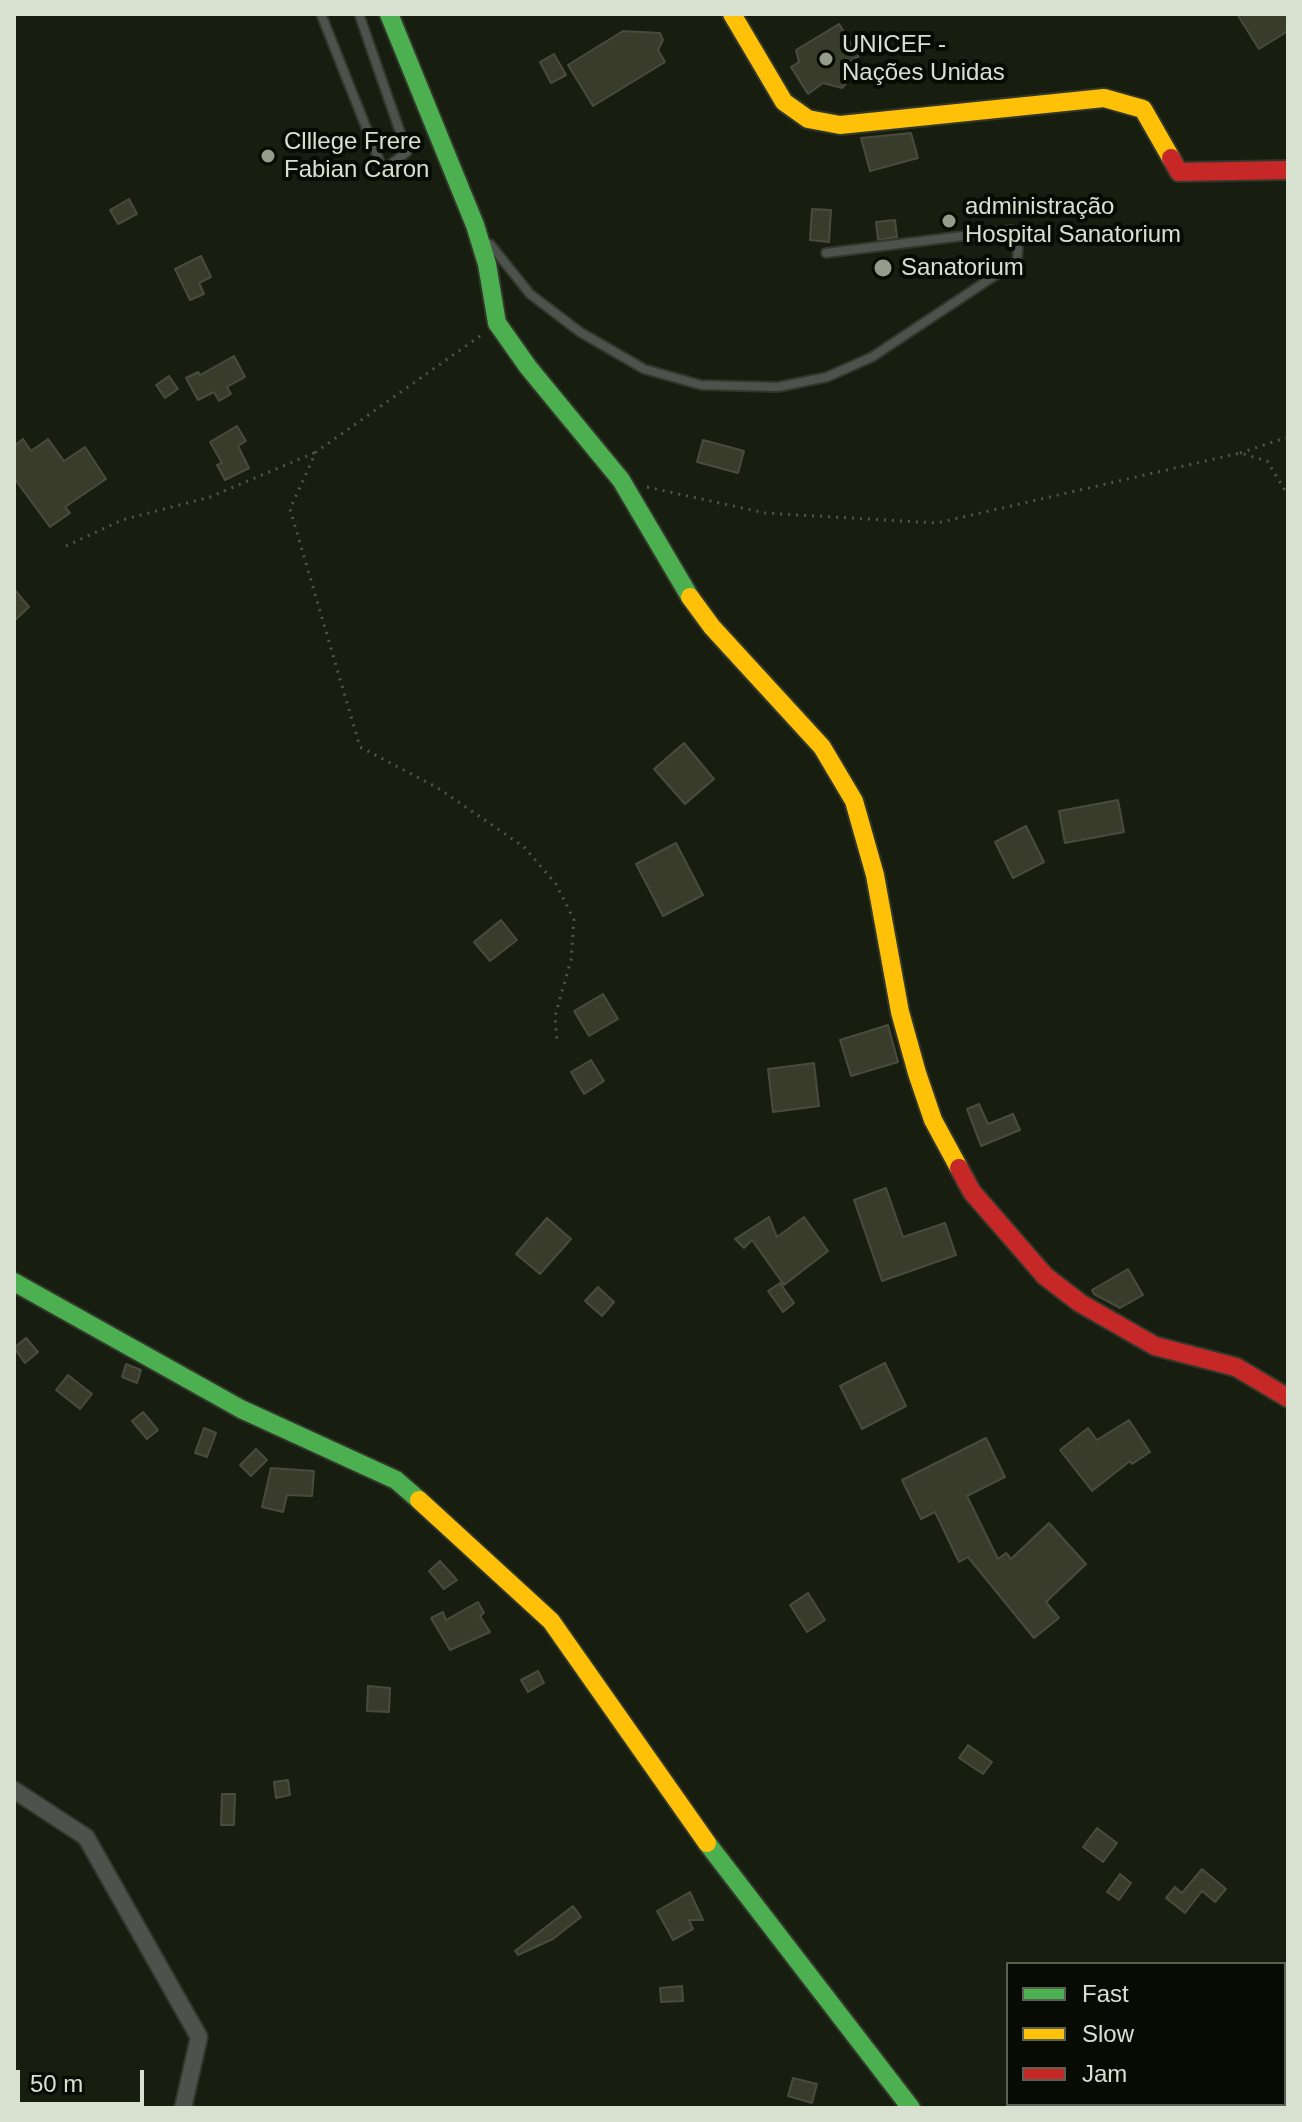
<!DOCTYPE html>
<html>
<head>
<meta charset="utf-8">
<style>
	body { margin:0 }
	#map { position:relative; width:1302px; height:2122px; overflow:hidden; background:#181e0f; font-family:Arial,sans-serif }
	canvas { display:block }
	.frame { position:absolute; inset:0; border:16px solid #d8e0d0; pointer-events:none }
	.legend { position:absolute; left:1006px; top:1962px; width:280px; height:144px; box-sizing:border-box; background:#070b03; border:2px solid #5b6055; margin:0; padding:10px 14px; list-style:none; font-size:24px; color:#d8e0d0 }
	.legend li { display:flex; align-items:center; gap:16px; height:40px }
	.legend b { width:40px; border:2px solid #5b6055 }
	.scale { position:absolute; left:16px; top:2070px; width:128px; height:36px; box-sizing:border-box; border:4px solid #d8e0d0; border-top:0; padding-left:10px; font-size:24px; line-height:28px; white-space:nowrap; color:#d8e0d0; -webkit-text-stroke:6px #070b03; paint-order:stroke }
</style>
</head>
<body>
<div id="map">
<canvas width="1302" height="2122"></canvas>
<div class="frame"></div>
<ul class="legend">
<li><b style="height:10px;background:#4caf50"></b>Fast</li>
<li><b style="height:10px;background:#ffc107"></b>Slow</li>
<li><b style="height:10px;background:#c62828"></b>Jam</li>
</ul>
<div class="scale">50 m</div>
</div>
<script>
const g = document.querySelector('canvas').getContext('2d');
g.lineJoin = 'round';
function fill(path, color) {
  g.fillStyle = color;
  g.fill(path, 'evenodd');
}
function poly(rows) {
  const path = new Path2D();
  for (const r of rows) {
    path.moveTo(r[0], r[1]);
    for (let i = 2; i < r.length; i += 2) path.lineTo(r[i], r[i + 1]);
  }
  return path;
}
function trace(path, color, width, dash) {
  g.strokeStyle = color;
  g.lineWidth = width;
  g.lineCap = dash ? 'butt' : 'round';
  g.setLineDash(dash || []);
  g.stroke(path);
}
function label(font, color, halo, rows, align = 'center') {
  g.font = font + ' Arial,sans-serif';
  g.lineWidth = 8;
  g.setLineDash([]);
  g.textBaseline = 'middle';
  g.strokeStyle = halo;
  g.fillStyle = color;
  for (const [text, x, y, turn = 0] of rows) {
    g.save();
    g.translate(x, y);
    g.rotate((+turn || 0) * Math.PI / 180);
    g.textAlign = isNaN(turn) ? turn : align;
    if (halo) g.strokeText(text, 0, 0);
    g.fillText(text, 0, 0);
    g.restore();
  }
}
const building = poly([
	[1237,14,1288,14,1288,31,1259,49,1237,14],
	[839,24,859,56,844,64,852,77,842,88,823,83,808,94,791,67,799,62,796,50,839,24],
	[623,31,660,33,663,40,658,50,665,62,593,106,568,65,623,31],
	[554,54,566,75,551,83,540,62,554,54],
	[911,133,918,158,870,171,861,138,911,133],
	[129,199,137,214,118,224,110,210,129,199],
	[812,209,831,210,829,242,810,240,812,209],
	[895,220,897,237,878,240,876,222,895,220],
	[201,256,211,277,199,283,204,294,190,300,175,269,201,256],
	[234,356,245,377,227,387,231,394,219,401,214,392,198,400,186,378,198,372,200,375,234,356],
	[169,376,178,389,165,398,156,385,169,376],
	[237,426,246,441,238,446,249,468,225,480,217,465,222,463,210,442,237,426],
	[23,439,31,451,48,439,64,461,85,447,106,479,65,507,70,513,50,527,14,478,14,446,23,439],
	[703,440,744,451,738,473,697,462,703,440],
	[14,589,29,607,14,621,14,589],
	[684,743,714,779,685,804,654,769,684,743],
	[1118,800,1124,832,1065,843,1059,811,1118,800],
	[1026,826,1044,862,1013,878,995,842,1026,826],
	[676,843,703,895,663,916,636,864,676,843],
	[501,920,517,940,490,961,474,942,501,920],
	[603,994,618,1019,589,1036,574,1011,603,994],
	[888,1025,898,1062,851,1076,840,1040,888,1025],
	[591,1060,604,1081,584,1094,571,1072,591,1060],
	[814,1063,819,1106,773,1112,768,1069,814,1063],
	[979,1104,988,1124,1013,1114,1020,1130,981,1146,967,1109,979,1104],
	[886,1188,903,1237,945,1223,956,1255,882,1281,854,1200,886,1188],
	[769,1217,777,1237,804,1217,828,1251,784,1285,752,1240,744,1248,735,1239,769,1217],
	[547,1218,571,1239,540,1274,516,1254,547,1218],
	[1128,1269,1143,1295,1120,1308,1094,1294,1092,1290,1128,1269],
	[780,1283,794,1303,783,1312,768,1291,780,1283],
	[598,1287,614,1302,602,1316,585,1301,598,1287],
	[26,1338,38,1352,25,1363,14,1348,26,1338],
	[885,1363,906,1406,862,1429,840,1386,885,1363],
	[126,1364,141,1370,137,1383,122,1377,126,1364],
	[68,1375,92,1394,80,1409,56,1390,68,1375],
	[143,1412,158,1430,147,1439,132,1421,143,1412],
	[1129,1420,1150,1452,1132,1464,1130,1461,1092,1491,1060,1450,1088,1428,1097,1440,1129,1420],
	[204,1428,216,1433,207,1457,195,1453,204,1428],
	[986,1438,1005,1477,967,1496,998,1559,1006,1553,1011,1559,1049,1523,1086,1564,1046,1602,1059,1618,1034,1638,968,1557,959,1562,935,1512,921,1519,902,1480,986,1438],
	[256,1449,267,1460,251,1476,240,1465,256,1449],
	[271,1468,314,1471,312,1496,287,1495,283,1512,262,1507,271,1468],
	[440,1561,457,1580,444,1589,429,1571,440,1561],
	[808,1593,825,1620,807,1632,790,1605,808,1593],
	[478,1602,484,1613,480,1616,490,1632,450,1650,431,1618,443,1612,446,1620,478,1602],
	[538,1671,544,1683,528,1692,521,1680,538,1671],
	[368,1686,390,1688,389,1712,367,1711,368,1686],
	[968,1745,992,1762,983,1774,959,1758,968,1745],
	[288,1780,290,1795,276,1798,274,1782,288,1780],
	[222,1794,235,1794,234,1825,221,1825,222,1794],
	[1097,1828,1117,1843,1103,1862,1083,1847,1097,1828],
	[1202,1869,1226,1889,1215,1902,1202,1891,1185,1913,1166,1898,1175,1887,1182,1893,1202,1869],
	[1120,1874,1131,1883,1119,1900,1107,1892,1120,1874],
	[690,1892,703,1920,689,1920,693,1929,673,1940,657,1911,690,1892],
	[573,1906,581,1917,553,1939,518,1955,515,1951,573,1906],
	[682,1986,683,2001,661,2002,660,1988,682,1986],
	[793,2078,817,2084,812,2103,788,2096,793,2078]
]);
fill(building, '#3a3c2b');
trace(building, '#494b3e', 2);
const lane = poly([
	[321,14,383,170,407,152,359,14],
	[490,244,530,294,580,332,644,369,701,385,778,387,827,377,872,357,1017,261,1018,247,1011,230,826,253]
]);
const street = poly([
	[14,1790,86,1837,199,2037,183,2108]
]);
const fast = poly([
	[389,14,475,225,487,264,497,323,528,367,621,480,690,597],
	[14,1282,241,1409,396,1480,419,1500],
	[707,1843,911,2108]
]);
const slow = poly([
	[732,14,784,102,808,119,840,125,1104,98,1143,109,1171,158],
	[690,597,712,627,822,747,854,801,875,875,900,1012,917,1073,933,1120,959,1168],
	[419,1500,551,1621,707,1843]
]);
const jam = poly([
	[1171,158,1179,172,1288,170],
	[959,1168,972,1192,1045,1276,1080,1303,1155,1346,1236,1367,1288,1398]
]);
trace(lane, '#32372c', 12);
trace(street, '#32372c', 20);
trace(fast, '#32372c', 22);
trace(slow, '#32372c', 22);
trace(jam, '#32372c', 22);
trace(poly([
	[480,336,316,452,290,509,360,747,438,788,524,847,556,884,574,920,571,960,555,1016,557,1041],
	[1240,453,1288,437],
	[647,487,765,513,937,523,1240,453,1267,461,1288,495],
	[66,546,122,520,210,497,316,452]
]), '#50554e', 3, [2, 6]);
trace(lane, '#4d524d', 8);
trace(street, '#4d524d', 16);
trace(fast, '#4caf50', 18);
trace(slow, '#ffc107', 18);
trace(jam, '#c62828', 18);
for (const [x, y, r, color] of [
	[826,59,8,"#959c8c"],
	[268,156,8,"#959c8c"],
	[949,221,8,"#959c8c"],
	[883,268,10,"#959c8c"]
]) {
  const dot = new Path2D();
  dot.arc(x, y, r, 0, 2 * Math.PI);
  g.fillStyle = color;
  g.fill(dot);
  trace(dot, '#070b03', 3);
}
label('24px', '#d8e0d0', '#070b03', [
	["UNICEF -",842,45],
	["Nações Unidas",842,73],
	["Clllege Frere",284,142],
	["Fabian Caron",284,170],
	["administração",965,207],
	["Hospital Sanatorium",965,235],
	["Sanatorium",901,268]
], 'left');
</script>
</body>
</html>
